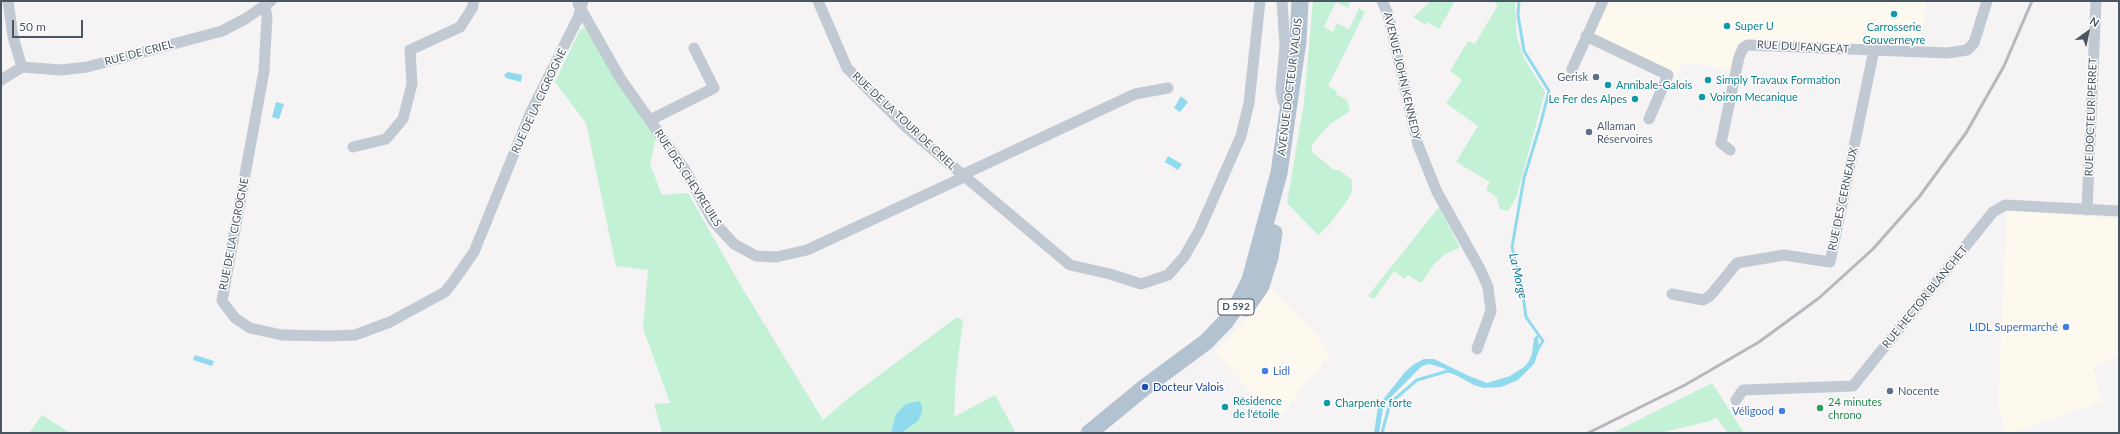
<!DOCTYPE html>
<html>
<head>
<meta charset="utf-8">
<style>
	body { margin:0 }
	#map { position:relative; width:2120px; height:434px; overflow:hidden; background:#f5f3f3; font-family:Lato,sans-serif }
	canvas { display:block }
	.frame { position:absolute; inset:0; border:2px solid #4a5661; pointer-events:none }
	.north { position:absolute; left:2068px; top:12px; width:40px; height:40px; -webkit-text-stroke:3px #fff; paint-order:stroke; rotate:33deg; font-size:11px; font-weight:700; line-height:16px; text-align:center; color:#4a5661 }
	.north::after { content:''; display:block; margin:auto; width:14px; height:18px; background:#4a5661; clip-path:polygon(50% 0,100% 100%,50% 72%,0 100%) }
	.scale { position:absolute; left:12px; top:20px; width:71px; height:18px; box-sizing:border-box; border:2px solid #4a5661; border-top:0; padding-left:5px; font-size:12px; line-height:14px; white-space:nowrap; color:#4a5661; -webkit-text-stroke:3px #fff; paint-order:stroke }
</style>
</head>
<body>
<div id="map">
<canvas width="2120" height="434"></canvas>
<div class="frame"></div>
<div class="north">N</div>
<div class="scale">50 m</div>
</div>
<script>
const g = document.querySelector('canvas').getContext('2d');
g.lineJoin = 'round';
function fill(path, color) {
  g.fillStyle = color;
  g.fill(path, 'evenodd');
}
function poly(rows) {
  const path = new Path2D();
  for (const r of rows) {
    path.moveTo(r[0], r[1]);
    for (let i = 2; i < r.length; i += 2) path.lineTo(r[i], r[i + 1]);
  }
  return path;
}
function trace(path, color, width, dash) {
  g.strokeStyle = color;
  g.lineWidth = width;
  g.lineCap = dash ? 'butt' : 'round';
  g.setLineDash(dash || []);
  g.stroke(path);
}
function label(font, color, halo, rows, align = 'center') {
  g.font = font + ' Lato,sans-serif';
  g.lineWidth = 3;
  g.setLineDash([]);
  g.textBaseline = 'middle';
  g.strokeStyle = halo;
  g.fillStyle = color;
  for (const [text, x, y, turn = 0] of rows) {
    g.save();
    g.translate(x, y);
    g.rotate((+turn || 0) * Math.PI / 180);
    g.textAlign = isNaN(turn) ? turn : align;
    if (halo) g.strokeText(text, 0, 0);
    g.fillText(text, 0, 0);
    g.restore();
  }
}
fill(poly([
	[1599,1,1926,1,1921,48,1755,38,1741,40,1732,71,1689,63,1682,64,1677,77,1583,32],
	[2007,210,2119,219,2119,356,2093,367,2101,402,2011,433,2005,433,1998,403],
	[1267,285,1319,337,1330,354,1276,421,1215,352,1241,325]
]), '#fdf9ef');
fill(poly([
	[1313,1,1351,1,1348,8,1336,2,1324,27,1333,32,1337,23,1349,29,1359,8,1365,12,1328,86,1337,91,1336,94,1347,100,1350,111,1330,124,1312,144,1312,152,1334,170,1339,170,1352,180,1352,191,1349,198,1328,226,1318,235,1287,203,1304,103],
	[1431,1,1455,1,1439,29,1428,22,1426,25,1413,17],
	[1492,1,1515,1,1517,38,1524,58,1545,92,1516,198,1508,211,1500,209,1497,197,1486,190,1490,182,1456,162,1478,126,1446,103,1462,80,1450,71,1468,41,1475,44,1498,5],
	[584,27,656,137,650,164,662,195,688,193,741,286,823,420,850,397,957,317,963,320,956,375,954,417,995,395,1016,433,662,433,654,404,670,403,643,328,648,270,616,266,586,123,555,82,579,32],
	[1439,207,1460,247,1444,255,1434,264,1421,283,1408,275,1405,279,1394,271,1374,299,1368,296],
	[1712,383,1744,433,1728,433,1716,417,1710,421,1659,433,1613,433],
	[42,415,70,433,29,433]
]), '#c3f1d5');
fill(poly([
	[508,72,522,75,521,82,506,78,504,75],
	[1181,96,1188,102,1180,112,1174,108],
	[276,102,284,104,279,119,272,117],
	[1168,156,1182,164,1178,170,1165,162],
	[1538,335,1539,350,1534,364,1518,380,1501,387,1484,388,1474,385,1443,368,1429,364,1422,366,1387,401,1383,409,1379,433,1374,433,1378,406,1405,372,1414,364,1424,359,1434,359,1469,376,1487,383,1510,376,1524,367,1529,361,1532,354,1534,338],
	[195,355,214,361,212,366,193,360],
	[919,401,922,405,922,412,918,421,901,433,891,433,896,414,906,404]
]), '#90daee');
trace(poly([
	[1519,1,1518,15,1524,51,1549,91,1540,126,1524,178,1512,247,1522,288,1526,317,1543,341,1537,350],
	[1382,433,1390,403,1417,380,1448,371,1455,373]
]), '#90daee', 3);
trace(poly([
	[8,1,13,37,22,67],
	[818,1,847,68,906,127,1070,265,1110,274,1141,284,1168,275,1184,257,1199,231,1241,136,1249,103,1260,1],
	[1282,1,1285,46,1281,91,1283,101,1288,106],
	[1382,1,1388,14,1418,145,1437,192,1480,269,1488,287,1491,311,1477,349],
	[578,4,620,78,685,170,713,221,734,244,756,256,776,257,807,250,964,177],
	[265,7,267,17,264,71,222,301,235,318,250,328,282,335,329,336,355,335,390,322,445,292,453,282,474,252,530,114,578,18,583,1],
	[1586,36,1668,75,1649,119],
	[1572,69,1603,1],
	[1,80,22,67,61,70,87,67,222,31,245,19,271,1],
	[650,120,714,88,694,48],
	[353,147,386,139,403,119,412,84,410,50,460,27,473,7,473,1],
	[1730,150,1721,143,1739,57,1743,48,1748,45,1948,53,1967,50,1974,43,1987,1],
	[962,175,1135,94,1168,88],
	[2087,210,2096,1],
	[1672,294,1703,300,1710,296,1737,263,1784,255,1830,262,1874,50],
	[1736,400,1743,390,1853,386,1993,212,2005,205,2119,211]
]), '#c1cad2', 11);
trace(poly([
	[1246,308,1261,286,1270,257,1274,233],
	[1089,433,1145,387,1206,342,1226,321,1239,302,1250,280,1279,173,1298,41,1300,1]
]), '#b3c2d1', 17);
trace(poly([
	[1588,433,1685,385,1759,342,1819,298,1873,249,1919,197,1966,133,2004,66,2032,1]
]), '#b5b8bd', 3);
for (const [x, y, r, color] of [
	[1894,14,4,"#0f9aa8"],
	[1727,26,4,"#0f9aa8"],
	[1596,77,4,"#5c6f8a"],
	[1708,80,4,"#0f9aa8"],
	[1608,85,4,"#0f9aa8"],
	[1702,97,4,"#0f9aa8"],
	[1635,99,4,"#0f9aa8"],
	[1589,132,4,"#5c6f8a"],
	[2066,327,4,"#3f7fe0"],
	[1265,371,4,"#3f7fe0"],
	[1145,387,4,"#1a4fb4"],
	[1890,391,4,"#5c6f8a"],
	[1327,403,4,"#0f9aa8"],
	[1225,407,4,"#0f9aa8"],
	[1820,408,4,"#2e9e5b"],
	[1782,411,4,"#3f7fe0"]
]) {
  const dot = new Path2D();
  dot.arc(x, y, r, 0, 2 * Math.PI);
  g.fillStyle = color;
  g.fill(dot);
  trace(dot, '#fff', 1.5);
}
for (const [x, y, w] of [
	[1236,307,36]
]) {
  const box = new Path2D();
  box.roundRect(x - w / 2, y - 8, w, 16, 3);
  g.fillStyle = '#fff';
  g.fill(box);
  trace(box, '#4a5661', 1);
}
label('bold 10px', '#4a5661', null, [
	["D 592",1236,307]
]);
label('11px', '#0d838f', '#fff', [
	["Super U",1735,26],
	["Carrosserie",1894,27,"center"],
	["Gouverneyre",1894,40,"center"],
	["Simply Travaux Formation",1716,80],
	["Annibale-Galois",1616,85],
	["Voiron Mecanique",1710,97],
	["Le Fer des Alpes",1627,99,"right"],
	["Résidence",1233,401],
	["de l'étoile",1233,414],
	["Charpente forte",1335,403]
], 'left');
label('11px', '#4a5661', '#fff', [
	["RUE DU FANGEAT",1803,47,3],
	["RUE DE CRIEL",139,53,-15],
	["AVENUE JOHN KENNEDY",1402,76,77],
	["AVENUE DOCTEUR VALOIS",1290,87,-83],
	["RUE DE LA CIGROGNE",539,101,-65],
	["RUE DOCTEUR PERRET",2091,117,-88],
	["RUE DE LA TOUR DE CRIEL",904,121,43],
	["RUE DES CHEVREUILS",688,178,57],
	["RUE DES CERNEAUX",1843,199,-78],
	["RUE DE LA CIGROGNE",234,234,-79],
	["RUE HECTOR BLANCHET",1925,297,-51]
]);
label('11px', '#4e5e75', '#fff', [
	["Gerisk",1588,77,"right"],
	["Allaman",1597,126],
	["Réservoires",1597,139],
	["Nocente",1898,391]
], 'left');
label('11px', '#366cbe', '#fff', [
	["LIDL Supermarché",2058,327],
	["Lidl",1273,371,"left"],
	["Véligood",1774,411]
], 'right');
label('11px', '#164399', '#fff', [
	["Docteur Valois",1153,387]
], 'left');
label('11px', '#27864d', '#fff', [
	["24 minutes",1828,402],
	["chrono",1828,415]
], 'left');
label('italic 12px', '#0c7c9b', '#fff', [
	["La Morge",1518,276,77]
]);
</script>
</body>
</html>
